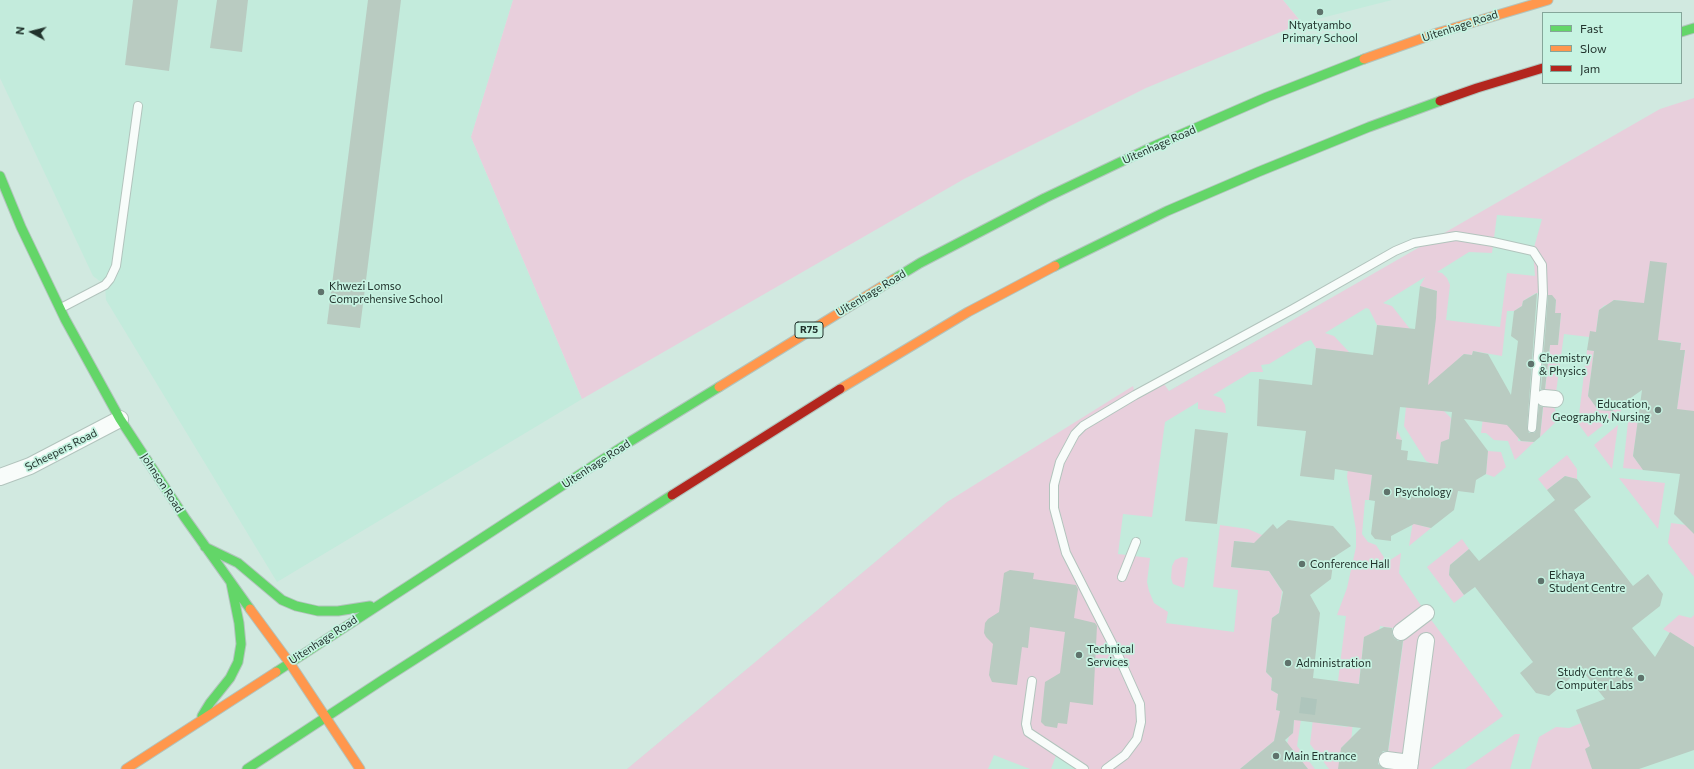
<!DOCTYPE html>
<html>
<head>
<meta charset="utf-8">
<style>
	body { margin:0 }
	#map { position:relative; width:1694px; height:769px; overflow:hidden; background:#d1e9e0; font-family:Commissioner,sans-serif }
	canvas { display:block }
	.legend { position:absolute; left:1542px; top:12px; width:140px; height:72px; box-sizing:border-box; background:#c7f3e2; border:1px solid #85a69a; margin:0; padding:5px 7px; list-style:none; font-size:12px; color:#22332d }
	.legend li { display:flex; align-items:center; gap:8px; height:20px }
	.legend b { width:20px; border:1px solid #85a69a }
	.north { position:absolute; left:12px; top:12px; width:40px; height:40px; -webkit-text-stroke:3px #c7f3e2; paint-order:stroke; rotate:277deg; font-size:11px; font-weight:700; line-height:16px; text-align:center; color:#22332d }
	.north::after { content:''; display:block; margin:auto; width:14px; height:18px; background:#22332d; clip-path:polygon(50% 0,100% 100%,50% 72%,0 100%) }
</style>
</head>
<body>
<div id="map">
<canvas width="1694" height="769"></canvas>
<ul class="legend">
<li><b style="height:5px;background:#63d668"></b>Fast</li>
<li><b style="height:5px;background:#ff974d"></b>Slow</li>
<li><b style="height:5px;background:#b3261e"></b>Jam</li>
</ul>
<div class="north">N</div>
</div>
<script>
const g = document.querySelector('canvas').getContext('2d');
g.lineJoin = 'round';
function fill(path, color) {
  g.fillStyle = color;
  g.fill(path, 'evenodd');
}
function poly(rows) {
  const path = new Path2D();
  for (const r of rows) {
    path.moveTo(r[0], r[1]);
    for (let i = 2; i < r.length; i += 2) path.lineTo(r[i], r[i + 1]);
  }
  return path;
}
function trace(path, color, width, dash) {
  g.strokeStyle = color;
  g.lineWidth = width;
  g.lineCap = dash ? 'butt' : 'round';
  g.setLineDash(dash || []);
  g.stroke(path);
}
function label(font, color, halo, rows, align = 'center') {
  g.font = font + ' Commissioner,sans-serif';
  g.lineWidth = 3.5;
  g.setLineDash([]);
  g.textBaseline = 'middle';
  g.strokeStyle = halo;
  g.fillStyle = color;
  for (const [text, x, y, turn = 0] of rows) {
    g.save();
    g.translate(x, y);
    g.rotate((+turn || 0) * Math.PI / 180);
    g.textAlign = isNaN(turn) ? turn : align;
    if (halo) g.strokeText(text, 0, 0);
    g.fillText(text, 0, 0);
    g.restore();
  }
}
fill(poly([
	[0,0,513,0,471,137,582,399,277,582,106,300,105,285,93,276,0,78],
	[1283,0,1392,0,1302,23],
	[1694,98,1694,769,627,769,947,502,1135,410,1435,239]
]), '#c3ebdc');
fill(poly([
	[513,0,1283,0,1302,23,1146,88,964,179,582,399,471,137],
	[1694,98,1694,411,1674,430,1685,351,1680,350,1681,343,1662,340,1661,346,1627,371,1621,411,1588,437,1578,423,1587,350,1594,351,1588,396,1599,410,1612,411,1616,408,1630,311,1626,310,1627,301,1613,300,1611,306,1605,305,1599,310,1596,332,1589,337,1564,334,1554,407,1559,419,1540,437,1550,345,1558,345,1561,314,1555,313,1556,300,1552,296,1536,293,1523,301,1522,306,1514,311,1507,311,1502,356,1473,351,1472,355,1464,354,1457,360,1454,391,1444,411,1451,418,1449,439,1441,443,1438,467,1426,461,1404,426,1406,407,1425,409,1437,291,1420,286,1425,277,1383,303,1392,306,1410,329,1377,325,1369,309,1366,308,1325,333,1334,336,1350,353,1316,348,1311,340,1305,342,1269,364,1261,365,1263,372,1251,372,1213,395,1221,398,1225,405,1226,413,1198,409,1198,402,1165,422,1152,517,1123,514,1118,554,1150,558,1147,582,1149,591,1154,603,1168,612,1166,623,1234,632,1238,590,1213,587,1220,525,1248,529,1262,535,1272,545,1235,541,1231,567,1269,571,1282,591,1279,613,1272,618,1266,672,1272,678,1271,690,1278,694,1276,710,1283,711,1274,741,1240,769,1084,769,1057,753,1051,769,1030,769,994,755,988,769,627,769,947,502,1133,386,1135,394,1162,381,1169,391,1660,109],
	[1497,215,1542,219,1533,251,1535,276,1507,273,1500,327,1446,320,1450,285,1447,278,1442,273,1437,272,1469,252,1492,253],
	[1486,396,1507,425,1519,433,1518,441,1534,442,1515,460,1508,441,1494,440,1486,433,1481,433],
	[1629,413,1639,414,1633,456,1638,463,1646,464,1645,470,1623,468],
	[1618,425,1612,469,1594,445],
	[1364,427,1397,430,1402,440,1360,434,1372,475,1369,500,1365,500,1362,534,1368,542,1376,545,1387,562,1401,553,1399,573,1426,613,1503,716,1430,769,1386,769,1404,636,1399,629,1380,626,1379,632,1364,637,1357,699,1350,698,1352,683,1338,681,1346,616,1337,615,1347,588,1356,547,1356,530,1347,477,1352,433],
	[1488,451,1501,452,1506,467,1494,477,1486,474],
	[1567,455,1577,469,1577,479,1565,476,1547,490,1538,479],
	[1619,478,1665,483,1658,529],
	[1414,515,1422,526,1431,528,1409,546],
	[1671,523,1694,526,1694,577,1668,543],
	[1462,539,1469,549,1450,565,1449,575,1464,595,1454,603,1427,567],
	[1182,557,1188,558,1184,588,1173,584,1171,578,1172,566,1175,560],
	[1679,615,1691,618,1694,615,1694,647,1663,629],
	[1295,713,1302,713,1297,746,1315,769,1308,769,1287,744,1289,736,1293,733],
	[1313,719,1319,723,1347,727,1353,721,1351,743,1347,742,1341,748,1346,769,1329,769,1310,744],
	[1581,723,1590,746,1592,769,1530,769,1539,737,1556,727,1569,728],
	[1515,734,1520,734,1510,769,1465,769]
]), '#e8cfdc');
fill(poly([
	[133,0,178,0,169,71,125,65],
	[217,0,248,0,242,52,210,48],
	[368,0,401,0,360,328,327,324],
	[1650,261,1667,263,1658,340,1681,343,1680,350,1685,350,1677,409,1694,411,1694,534,1674,514,1680,474,1643,470,1633,456,1642,390,1612,411,1598,410,1588,396,1594,351,1587,350,1590,331,1596,332,1599,310,1614,300,1644,303],
	[1420,286,1437,291,1436,318,1428,385,1464,354,1472,355,1473,351,1488,354,1511,395,1518,341,1511,336,1514,311,1522,306,1523,301,1537,293,1527,428,1529,433,1534,433,1536,431,1539,406,1543,407,1540,437,1534,442,1521,441,1507,425,1464,419,1488,451,1486,474,1476,480,1474,493,1458,491,1454,510,1431,528,1414,524,1391,536,1391,541,1375,539,1371,534,1375,501,1369,500,1372,475,1335,469,1334,480,1300,476,1306,431,1257,426,1259,379,1312,385,1316,348,1373,355,1377,325,1415,329],
	[1400,407,1452,412,1449,439,1441,442,1438,464,1407,460,1408,451,1401,450,1402,440,1396,439],
	[1548,295,1552,295,1556,300,1555,313,1561,313,1558,345,1550,345,1545,389,1541,389],
	[1195,429,1228,433,1217,524,1185,521],
	[1565,476,1577,479,1591,497,1574,510,1633,586,1648,574,1663,594,1660,606,1632,628,1655,657,1670,632,1694,647,1694,750,1639,769,1592,769,1585,749,1590,746,1576,710,1605,699,1581,669,1549,696,1536,693,1520,673,1533,662,1475,587,1464,595,1449,575,1450,565,1469,549,1479,561,1555,500,1547,490],
	[1288,520,1333,526,1351,546,1334,557,1331,579,1310,595,1320,613,1313,678,1359,684,1364,637,1384,627,1392,628,1392,634,1394,638,1398,641,1403,641,1388,751,1383,751,1378,758,1378,764,1385,769,1338,769,1341,748,1361,728,1294,720,1293,733,1285,740,1308,769,1240,769,1274,741,1280,711,1276,710,1278,694,1271,690,1272,678,1266,672,1272,618,1279,613,1283,592,1269,571,1231,567,1234,541,1254,543,1273,524,1277,529],
	[1010,570,1034,573,1033,579,1076,585,1078,589,1074,618,1095,623,1097,626,1093,705,1070,702,1067,724,1058,723,1057,728,1045,726,1041,722,1045,682,1060,673,1065,632,1030,627,1028,648,1022,647,1017,685,992,682,989,675,993,644,986,637,984,633,985,623,988,619,999,612,1004,573]
]), '#b9cbc1');
trace(poly([
	[1307,714,1310,691]
]), '#aec5bc', 16, [16, 8]);
const lane = poly([
	[61,308,105,285,110,279,116,266,138,106],
	[1122,577,1136,542],
	[1032,681,1026,724,1028,732,1084,769],
	[1106,769,1125,755,1137,739,1141,722,1140,704,1118,655,1066,553,1054,508,1054,485,1060,462,1075,434,1083,426,1135,395,1293,309,1395,251,1414,243,1456,236,1493,242,1533,251,1542,265,1543,294,1532,428]
]);
const street = poly([
	[1544,398,1555,399],
	[0,477,30,466,120,419],
	[1401,632,1426,613],
	[1387,760,1410,763],
	[1409,769,1426,641]
]);
const fast = poly([
	[1681,32,1694,28],
	[0,176,21,227,65,319,120,419,185,518,250,609],
	[1055,266,1167,211,1258,172,1369,127,1440,101],
	[894,279,920,263,1045,198,1152,147,1267,97,1364,59],
	[205,547,238,563,282,600,296,606,318,611,338,611,370,606],
	[276,672,631,441,719,387],
	[202,716,210,703,230,678,238,662,241,644,239,623,231,583],
	[247,769,384,679,672,495]
]);
const slow = poly([
	[1364,59,1437,33,1548,0],
	[719,387,894,279],
	[840,389,968,312,1055,266],
	[250,609,289,662,360,769],
	[126,769,276,672]
]);
const jam = poly([
	[1440,101,1477,88,1543,68],
	[672,495,840,389]
]);
trace(lane, '#b2c4bd', 10);
trace(street, '#b2c4bd', 18);
trace(fast, '#b2c4bd', 11);
trace(slow, '#b2c4bd', 11);
trace(jam, '#b2c4bd', 11);
trace(lane, '#f8fcfa', 8);
trace(street, '#f8fcfa', 16);
trace(fast, '#63d668', 9);
trace(slow, '#ff974d', 9);
trace(jam, '#b3261e', 9);
for (const [x, y, r, color] of [
	[1320,12,4,"#5f736c"],
	[321,292,4,"#5f736c"],
	[1531,364,4,"#5f736c"],
	[1658,410,4,"#5f736c"],
	[1387,492,4,"#5f736c"],
	[1302,564,4,"#5f736c"],
	[1541,581,4,"#5f736c"],
	[1079,655,4,"#5f736c"],
	[1288,663,4,"#5f736c"],
	[1641,678,4,"#5f736c"],
	[1276,756,4,"#5f736c"]
]) {
  const dot = new Path2D();
  dot.arc(x, y, r, 0, 2 * Math.PI);
  g.fillStyle = color;
  g.fill(dot);
  trace(dot, '#c7f3e2', 1.5);
}
for (const [x, y, w] of [
	[809,330,28]
]) {
  const box = new Path2D();
  box.roundRect(x - w / 2, y - 8, w, 16, 3);
  g.fillStyle = '#c7f3e2';
  g.fill(box);
  trace(box, '#22332d', 1);
}
label('bold 10px', '#22332d', null, [
	["R75",809,330]
]);
label('11px', '#22332d', '#c7f3e2', [
	["Ntyatyambo",1320,25,"center"],
	["Primary School",1320,38,"center"],
	["Khwezi Lomso",329,286],
	["Comprehensive School",329,299],
	["Chemistry",1539,358],
	["& Physics",1539,371],
	["Education,",1650,404,"right"],
	["Geography, Nursing",1650,417,"right"],
	["Psychology",1395,492],
	["Conference Hall",1310,564],
	["Ekhaya",1549,575],
	["Student Centre",1549,588],
	["Technical",1087,649],
	["Services",1087,662],
	["Administration",1296,663],
	["Study Centre &",1633,672,"right"],
	["Computer Labs",1633,685,"right"],
	["Main Entrance",1284,756]
], 'left');
label('11px', '#22332d', '#c7f3e2', [
	["Uitenhage Road",1460,26,-18],
	["Uitenhage Road",1159,145,-24],
	["Uitenhage Road",871,293,-31],
	["Scheepers Road",61,450,-27],
	["Uitenhage Road",596,464,-33],
	["Johnson Road",162,483,57],
	["Uitenhage Road",323,640,-33]
]);
</script>
</body>
</html>
